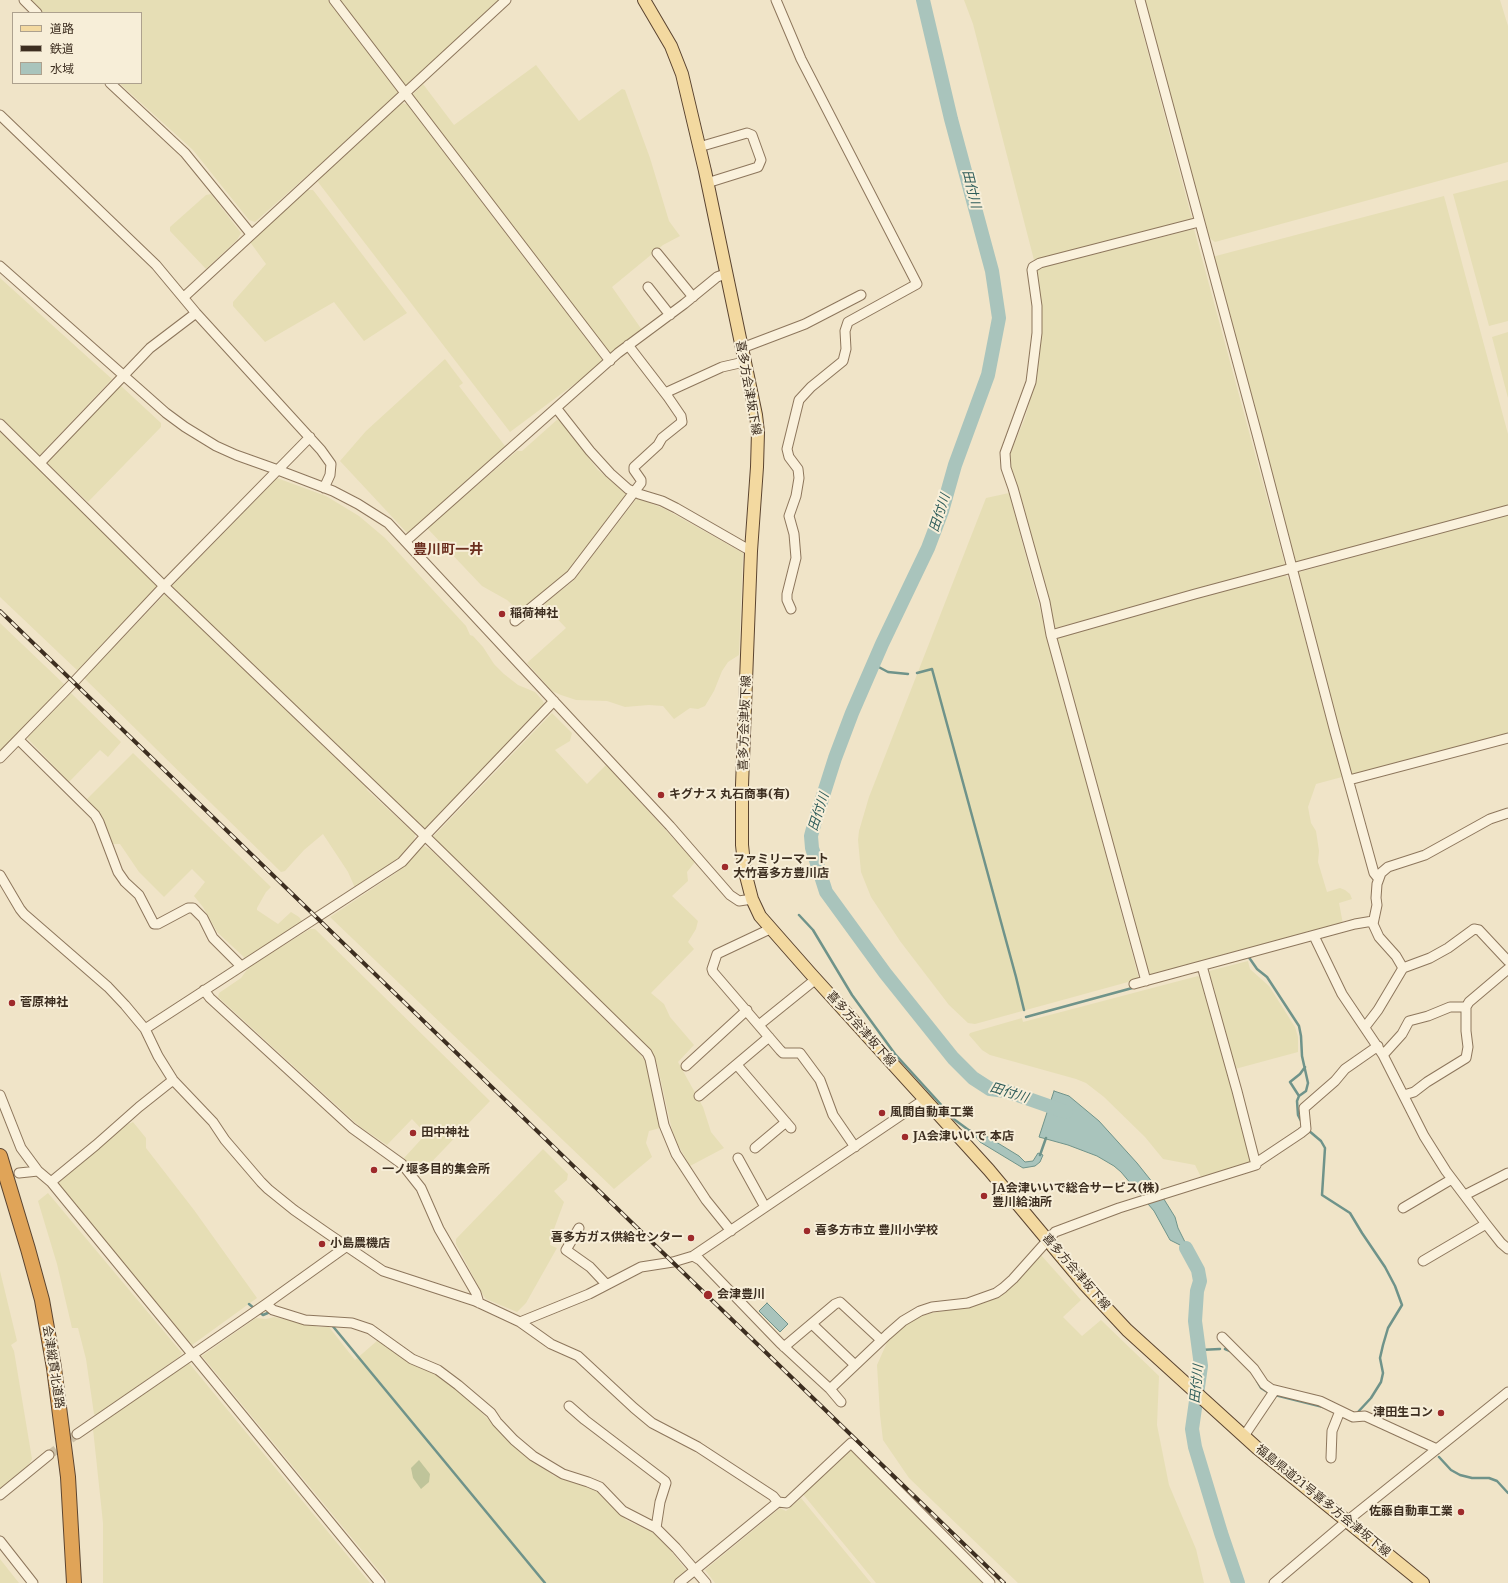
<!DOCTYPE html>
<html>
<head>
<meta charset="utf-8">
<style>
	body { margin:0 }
	#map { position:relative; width:1508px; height:1583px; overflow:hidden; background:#f0e4c8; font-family:"Noto Serif","Noto Sans JP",serif }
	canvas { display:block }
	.legend { position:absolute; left:12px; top:12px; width:130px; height:72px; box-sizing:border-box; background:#f7eed8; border:1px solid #ada18e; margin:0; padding:5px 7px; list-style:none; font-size:12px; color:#3d2e20 }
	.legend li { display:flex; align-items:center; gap:8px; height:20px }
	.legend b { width:20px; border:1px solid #ada18e }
</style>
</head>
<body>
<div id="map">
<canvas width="1508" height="1583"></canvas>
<ul class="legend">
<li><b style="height:5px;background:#f3d9a0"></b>道路</li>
<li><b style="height:5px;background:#3d2e20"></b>鉄道</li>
<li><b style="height:11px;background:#a9c4bc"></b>水域</li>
</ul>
</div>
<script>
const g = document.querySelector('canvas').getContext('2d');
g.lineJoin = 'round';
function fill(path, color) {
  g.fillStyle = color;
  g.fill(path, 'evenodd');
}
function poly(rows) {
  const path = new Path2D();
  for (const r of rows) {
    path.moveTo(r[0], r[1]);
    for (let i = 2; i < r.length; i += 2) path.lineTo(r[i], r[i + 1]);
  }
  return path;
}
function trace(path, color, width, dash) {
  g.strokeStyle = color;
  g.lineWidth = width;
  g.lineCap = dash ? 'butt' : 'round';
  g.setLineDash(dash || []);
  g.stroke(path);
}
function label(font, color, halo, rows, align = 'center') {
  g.font = font + ' "Noto Serif","Noto Sans JP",serif';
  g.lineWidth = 4;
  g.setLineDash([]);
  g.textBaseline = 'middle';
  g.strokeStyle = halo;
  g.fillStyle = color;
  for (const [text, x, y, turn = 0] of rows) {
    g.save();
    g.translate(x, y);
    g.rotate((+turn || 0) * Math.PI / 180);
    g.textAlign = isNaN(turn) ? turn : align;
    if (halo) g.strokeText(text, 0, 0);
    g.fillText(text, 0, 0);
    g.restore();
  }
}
fill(poly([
	[27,0,329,0,400,93,255,222,249,220,193,150,119,83,141,83,141,13,42,13],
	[339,0,502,0,406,86,403,85],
	[964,0,1134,0,1192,219,1034,260,973,24],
	[1144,0,1500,0,1508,26,1508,162,1215,242,1209,238],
	[536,65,579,121,622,89,625,90,650,158,669,221,680,236,663,245,612,287,642,330,611,356,411,96,423,84,454,125],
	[401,103,407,104,604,362,510,432,318,182,320,177],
	[1508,180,1508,321,1489,326,1453,194],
	[306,190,313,190,407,313,364,341,334,302,265,342,233,306,233,302,266,264,250,242],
	[211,194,241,233,237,240,206,269,170,231,170,227,206,195],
	[1444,196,1508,434,1508,508,1293,565,1212,257],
	[1194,229,1286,568,1055,628,1008,458,1009,452,1014,444,1025,418,1034,386,1038,360,1036,272,1040,268],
	[0,278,112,379,39,456,0,418],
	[1508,332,1508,398,1492,337],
	[445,359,463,383,459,386,505,446,505,451,409,535,340,461,366,431],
	[120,385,161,423,161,427,88,502,47,463,46,460],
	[559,418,597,469,628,496,565,577,521,613,507,600,482,586,427,528,517,451,522,451],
	[0,431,161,588,79,672,0,597],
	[277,478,326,496,359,516,385,538,466,626,470,635,473,636,483,647,494,664,504,674,518,685,535,692,543,701,544,704,427,830,422,830,170,588],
	[1009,493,1139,979,975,1024,968,1023,949,1005,900,941,871,897,861,872,858,840,859,831,869,797,986,498],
	[637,498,665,509,743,553,739,655,728,662,722,671,714,691,705,706,698,709,690,708,674,719,663,706,649,705,625,707,607,701,576,700,561,695,552,691,527,663,566,628,546,607,545,603,573,581],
	[1508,514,1508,735,1352,776,1296,573],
	[1285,575,1289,579,1342,777,1316,784,1308,807,1311,823,1316,831,1319,851,1318,862,1327,892,1340,888,1345,890,1350,894,1352,899,1339,903,1343,924,1149,976,1148,974,1056,638,1057,636],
	[165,594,366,787,367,790,415,834,414,841,388,869,356,890,348,872,323,834,304,850,285,871,281,872,84,678],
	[0,623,66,686,0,752],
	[71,693,121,742,108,757,100,750,69,782,27,738],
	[552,713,572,733,570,741,555,750,587,784,606,765,695,862,687,872,688,881,672,896,698,921,696,929,688,942,694,949,651,993,664,1004,670,1017,694,1045,678,1062,703,1107,711,1132,724,1148,690,1166,678,1145,672,1130,657,1064,654,1057,432,838],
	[133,753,271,887,266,892,257,908,257,910,278,924,291,912,299,917,303,923,246,959,217,932,203,907,194,896,205,882,192,869,164,897,139,872,120,844,113,844,103,818,87,799],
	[424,846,431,850,638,1052,646,1062,660,1128,649,1131,646,1143,652,1157,614,1189,330,917,396,873],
	[310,929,315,929,490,1101,421,1173,416,1172,404,1158,426,1134,412,1119,387,1145,359,1126,218,997,219,993,241,978,249,967],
	[1248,961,1250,969,1269,986,1295,1027,1298,1037,1298,1052,1235,1069,1209,971],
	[1198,976,1202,979,1251,1162,1201,1177,1195,1165,1163,1159,1145,1137,1104,1097,1086,1083,1076,1079,990,1055,982,1050,969,1035,970,1033,1022,1018,1023,1022],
	[133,1122,146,1138,146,1148,194,1210,257,1298,192,1345,58,1184,62,1177,122,1127],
	[543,1149,568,1174,567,1180,554,1191,564,1202,550,1240,550,1245,557,1248,526,1303,517,1312,486,1299,483,1295,456,1244,456,1239],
	[48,1193,182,1353,179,1357,96,1416,94,1414,86,1359,78,1328,72,1328,57,1264,38,1201],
	[1041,1255,1081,1300,1063,1317,1082,1336,1101,1320,1159,1376,1157,1425,1169,1485,1196,1549,1204,1583,1018,1583,909,1478,883,1440,880,1415,877,1365,889,1338,912,1319,932,1313,964,1308,996,1298],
	[0,1271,17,1341,11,1345,14,1351,32,1459,28,1466,0,1489],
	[274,1317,319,1327,329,1327,355,1360,378,1340,450,1381,515,1446,554,1476,594,1488,601,1493,626,1520,658,1535,687,1571,672,1583,389,1583,202,1356,256,1318,266,1319],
	[189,1363,370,1583,103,1583,103,1523,93,1429],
	[848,1451,852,1451,986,1583,876,1583,802,1493],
	[801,1498,871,1583,715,1583,705,1570,780,1508,786,1511],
	[0,1559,19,1583,0,1583]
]), '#e6deb5');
fill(poly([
	[419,1460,430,1474,429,1482,421,1489,413,1478,411,1468]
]), '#bfc49a');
const water = poly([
	[1054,1091,1069,1096,1099,1121,1137,1163,1157,1188,1175,1217,1178,1228,1195,1262,1195,1269,1182,1246,1170,1240,1154,1211,1121,1172,1114,1166,1097,1156,1068,1145,1039,1137,1054,1091],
	[970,1130,988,1137,1019,1156,1025,1162,1033,1161,1038,1153,1043,1155,1040,1162,1035,1166,1023,1168,980,1142,970,1130],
	[767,1303,788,1324,780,1332,759,1311,767,1303]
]);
fill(water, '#a9c4bc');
trace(water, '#6f938a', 1);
trace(poly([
	[873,664,888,672,908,674],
	[917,673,932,669,1016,977,1024,1010],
	[799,915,813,930,852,995,895,1054,955,1120,974,1134],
	[1248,956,1257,969,1267,977,1299,1026,1301,1036,1302,1056,1308,1083,1306,1091,1299,1096,1297,1101,1298,1115,1302,1123],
	[1026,1017,1136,987],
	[1299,1096,1290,1082,1300,1074,1305,1067],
	[1308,1130,1321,1141,1325,1148,1322,1195,1350,1213,1362,1233,1385,1267,1395,1286,1402,1305,1388,1328,1383,1345,1380,1358,1383,1373,1381,1382,1371,1398,1358,1412],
	[1040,1155,1046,1138],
	[249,1304,255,1309],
	[259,1312,263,1315,270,1312,272,1313],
	[331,1324,545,1583],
	[1225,1349,1230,1351],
	[1199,1350,1220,1349],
	[1257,1381,1261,1388,1269,1393],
	[1275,1395,1323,1407],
	[1439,1457,1451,1470,1460,1475,1472,1478,1489,1478,1497,1481,1508,1493]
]), '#6f938a', 2.5);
trace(poly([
	[923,0,951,119,992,271,999,318,988,375,955,465,942,511,928,548,882,644,852,713,835,758,815,821,811,836,812,848,826,892,885,973,953,1058,973,1078,990,1089,1006,1091,1066,1112],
	[1186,1248,1198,1270,1200,1281,1197,1291,1195,1321,1201,1366,1192,1429,1195,1447,1221,1533,1238,1583]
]), '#a9c4bc', 14);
trace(poly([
	[49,1455,77,1434]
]), '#ccc0a6', 9, [9, 4.5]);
const minor = poly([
	[24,0,37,13],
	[334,0,610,361],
	[776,0,801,59,917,284,848,322,845,331,846,349,843,361,811,387,799,400,787,449,789,457,798,469,799,478,796,496,789,516,794,534,796,558,787,594,787,600,791,609],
	[1140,0,1257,434,1335,732,1374,873,1378,878],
	[110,83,185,153,251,234],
	[0,115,156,265,196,313,321,450,331,464,330,475,324,488],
	[699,147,747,133,752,135,761,160,758,167,707,183],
	[657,253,693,297],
	[0,266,166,413,185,427,216,446,236,455,278,470,333,491,358,504,388,523,670,826,730,895,739,901,752,899],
	[648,287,670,315],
	[184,297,506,0],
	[742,348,805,324,861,295],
	[665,393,722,367,744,362],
	[557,409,590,451,610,473,628,489,639,494,662,501,676,508,751,551],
	[0,424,164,586,425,836,647,1053,650,1059,664,1125,676,1154,706,1200,731,1231],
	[40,463,150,348,196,313],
	[406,541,618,353,684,304,717,277,725,274],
	[515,621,571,575,641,483,641,480,634,470,634,467,658,445,662,438,682,422,681,416,668,397,628,345],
	[1051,635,1195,594,1508,510],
	[19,740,95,815,99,822,118,872,125,882,139,895,154,924,158,924,188,908,193,908,203,918,213,938,241,966],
	[0,758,73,683,164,586,310,437],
	[1349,780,1508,738],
	[0,875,20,909,24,914,108,987,125,1005,145,1029,158,1056,173,1080,213,1122,225,1140,261,1182,268,1189,294,1210,327,1233,383,1271,475,1301,520,1322,551,1344,578,1356,634,1408,652,1423,698,1447,773,1496,778,1502,787,1503,851,1443,990,1583],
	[770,929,717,954,712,969,713,972,780,1050,783,1053,800,1053,820,1080,833,1115,855,1147],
	[1314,936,1342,994,1383,1055,1424,1136,1446,1171,1486,1224,1501,1243,1508,1249],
	[1403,968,1396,956,1379,937,1373,924,1377,905,1376,898,1377,884,1381,873,1388,867,1425,855,1490,819,1508,813],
	[1146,981,1051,635,1045,602,1013,488,1006,468,1005,453,1031,382,1037,333,1037,306,1032,270,1033,267,1040,263,1199,222],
	[1134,984,1355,924,1373,921],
	[204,990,210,998,352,1128,402,1164,421,1188,439,1229,476,1293,479,1303],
	[759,1025,816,979],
	[1365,1027,1378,1010,1403,968,1430,958,1448,948,1474,929,1479,930,1508,961],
	[145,1029,402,862,425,836,554,701],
	[1383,1055,1402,1034,1409,1021,1428,1016,1450,1007,1466,1007],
	[737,1065,791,1128],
	[686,1066,747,1010],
	[0,1095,21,1148,38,1171],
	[1404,1095,1414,1092,1427,1082,1466,1058,1468,1047,1466,1031,1466,1007,1469,1002,1508,969],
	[699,1096,769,1037],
	[755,1148,786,1122],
	[738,1158,765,1207],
	[1256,1163,1301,1133,1306,1129,1304,1108,1335,1081,1345,1069,1378,1046],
	[19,1173,38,1171,51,1182,380,1583],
	[51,1182,96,1145,139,1107,173,1080],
	[1465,1195,1508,1173],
	[1403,1208,1452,1179],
	[579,1228,566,1250,590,1267,606,1284],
	[693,1256,700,1260,780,1343,830,1389,841,1402],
	[1423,1261,1486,1224],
	[266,1304,273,1310,305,1320,352,1323,370,1329,412,1359,438,1370,458,1385,491,1413,497,1422,514,1440,533,1456,563,1474,588,1482,600,1487,623,1511,656,1528,676,1548,706,1583],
	[520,1322,589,1294,641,1267,673,1262,693,1256,925,1099],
	[812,1324,855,1365],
	[1222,1337,1254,1369,1264,1384,1271,1389,1320,1401,1353,1417,1365,1416,1437,1449],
	[784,1347,835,1304,840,1302,881,1340],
	[830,1389,887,1335,903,1321,920,1311,932,1307,968,1303,996,1293,1003,1288,1013,1279,1055,1232,1119,1208,1256,1165,1237,1091,1202,966],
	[569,1406,585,1420,665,1481,666,1483,660,1502,656,1528],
	[77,1434,266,1304,347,1246],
	[1244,1436,1275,1390],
	[1331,1458,1332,1431,1340,1411],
	[0,1495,49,1455],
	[0,1541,33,1583],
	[679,1583,778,1502],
	[1274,1583,1347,1521,1508,1392]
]);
const major = poly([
	[644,0,671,46,682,74,705,171,756,415,758,432,757,467,751,551,742,785,742,845,745,872,752,899,760,916,811,974,989,1170,1085,1285,1127,1330,1257,1448,1423,1583]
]);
const highway = poly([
	[0,1156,28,1249,42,1300,54,1368,68,1477,74,1583]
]);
trace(minor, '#8d765c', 11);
trace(major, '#5b4430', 14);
trace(highway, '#5b4430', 16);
trace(minor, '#faf1dc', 9);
trace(major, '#f3d9a0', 12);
trace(highway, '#e0a458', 14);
const rail = poly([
	[0,611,1004,1583]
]);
trace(rail, '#3d2e20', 4);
trace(rail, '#f7eed8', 2.5, [8]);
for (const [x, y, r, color] of [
	[502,614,4,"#9e2a2b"],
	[661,795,4,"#9e2a2b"],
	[725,867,4,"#9e2a2b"],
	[12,1003,4,"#9e2a2b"],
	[882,1113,4,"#9e2a2b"],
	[413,1133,4,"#9e2a2b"],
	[905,1137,4,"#9e2a2b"],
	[374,1170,4,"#9e2a2b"],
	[984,1196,4,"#9e2a2b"],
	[807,1231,4,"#9e2a2b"],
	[691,1238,4,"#9e2a2b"],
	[322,1244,4,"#9e2a2b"],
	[708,1295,5,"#9e2a2b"],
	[1441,1413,4,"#9e2a2b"],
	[1461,1512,4,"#9e2a2b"]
]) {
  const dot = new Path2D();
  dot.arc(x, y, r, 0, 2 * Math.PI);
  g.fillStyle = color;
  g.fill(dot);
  trace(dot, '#f7eed8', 1.5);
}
label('12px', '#3d2e20', '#f7eed8', [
	["喜多方会津坂下線",748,388,80],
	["喜多方会津坂下線",745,723,-88],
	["喜多方会津坂下線",861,1029,48],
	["喜多方会津坂下線",1076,1272,49],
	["会津縦貫北道路",53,1367,81],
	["福島県道21号喜多方会津坂下線",1323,1501,39]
]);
label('bold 12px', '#3d2e20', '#f7eed8', [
	["稲荷神社",510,614],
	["キグナス 丸石商事(有)",669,795],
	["ファミリーマート",733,860],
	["大竹喜多方豊川店",733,874],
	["菅原神社",20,1003],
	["風間自動車工業",890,1113],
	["田中神社",421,1133],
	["JA会津いいで 本店",913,1137],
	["一ノ堰多目的集会所",382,1170],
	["JA会津いいで総合サービス(株)",992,1189],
	["豊川給油所",992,1203],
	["喜多方市立 豊川小学校",815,1231],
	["喜多方ガス供給センター",683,1238,"right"],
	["小島農機店",330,1244],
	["会津豊川",717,1295],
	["津田生コン",1433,1413,"right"],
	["佐藤自動車工業",1453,1512,"right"]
], 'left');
label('italic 13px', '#2f5d5a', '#f7eed8', [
	["田付川",971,189,76],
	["田付川",940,513,-72],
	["田付川",819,812,-72],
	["田付川",1009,1093,17],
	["田付川",1197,1384,-84]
]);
label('bold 14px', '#6b2e1e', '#f7eed8', [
	["豊川町一井",448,550]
]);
</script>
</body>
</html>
